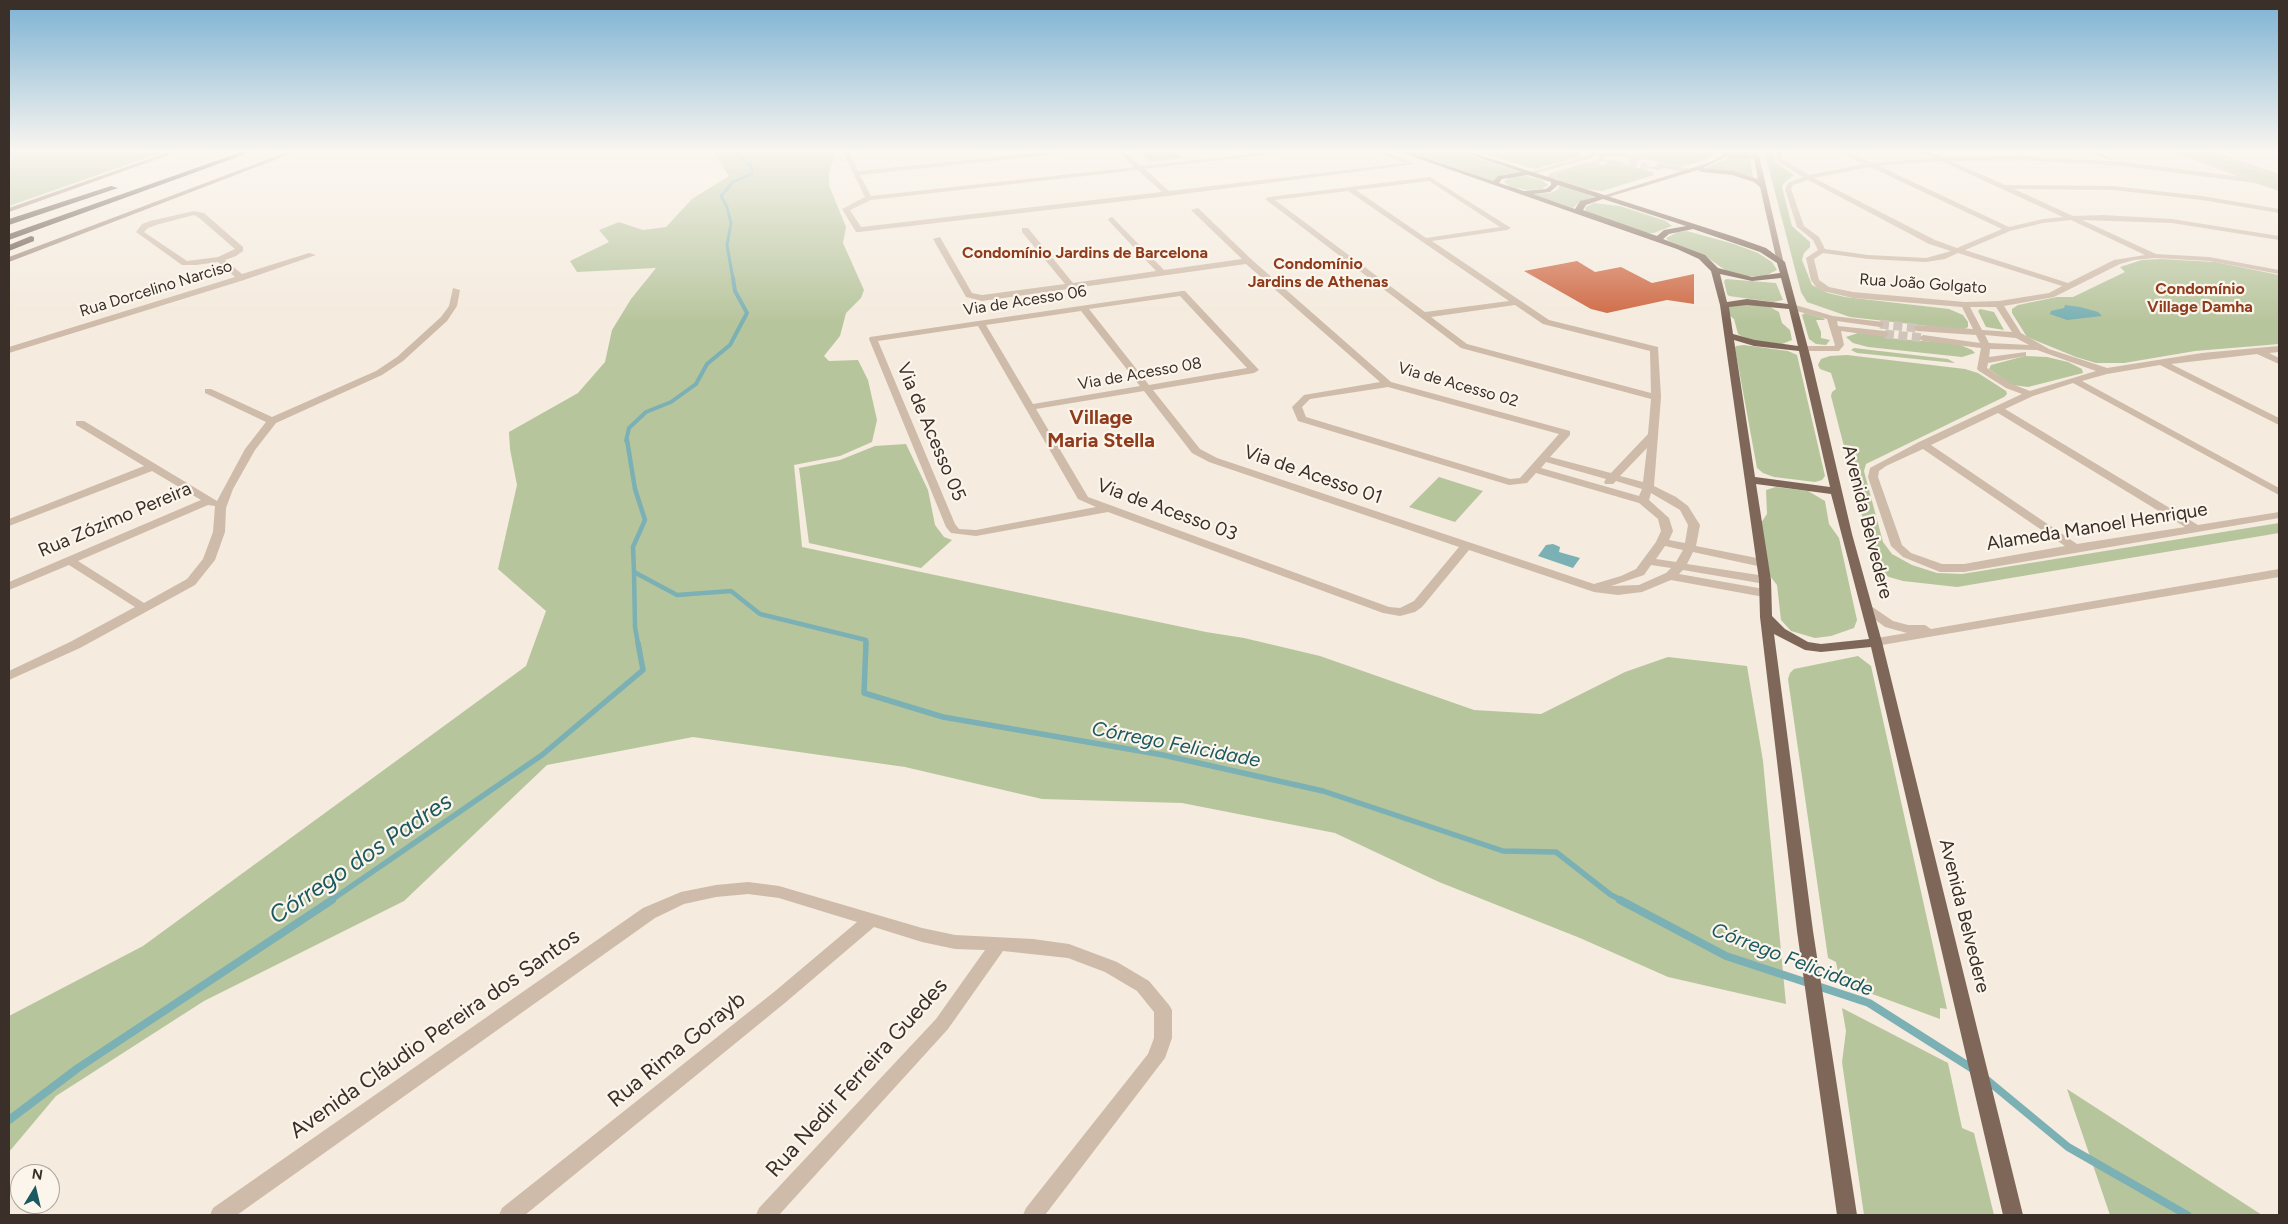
<!DOCTYPE html>
<html>
<head>
<meta charset="utf-8">
<style>
	body { margin:0 }
	#map { position:relative; width:2288px; height:1224px; overflow:hidden; background:#f5ebde; font-family:Figtree,sans-serif }
	canvas { display:block }
	.frame { position:absolute; inset:0; border:10px solid #3b2f29; pointer-events:none }
	.north { position:absolute; left:10px; top:1164px; width:50px; height:50px; box-sizing:border-box; background:#fbf5ec; border:1px solid #aea69e; border-radius:50%; rotate:9deg; font-size:14px; font-weight:700; line-height:20px; text-align:center; color:#3b2f29 }
	.north::after { content:''; display:block; margin:auto; width:18px; height:22px; background:#1b5960; clip-path:polygon(50% 0,100% 100%,50% 72%,0 100%) }
</style>
</head>
<body>
<div id="map">
<canvas width="2288" height="1224"></canvas>
<div class="frame"></div>
<div class="north">N</div>
</div>
<script>
const g = document.querySelector('canvas').getContext('2d');
g.lineJoin = 'round';
function fill(path, color) {
  g.fillStyle = color;
  g.fill(path, 'evenodd');
}
function poly(rows) {
  const path = new Path2D();
  for (const r of rows) {
    path.moveTo(r[0], r[1]);
    for (let i = 2; i < r.length; i += 2) path.lineTo(r[i], r[i + 1]);
  }
  return path;
}
function trace(path, color, width, dash) {
  g.strokeStyle = color;
  g.lineWidth = width;
  g.lineCap = dash ? 'butt' : 'round';
  g.setLineDash(dash || []);
  g.stroke(path);
}
function label(font, color, halo, rows, align = 'center') {
  g.font = font + ' Figtree,sans-serif';
  g.lineWidth = 4.5;
  g.setLineDash([]);
  g.textBaseline = 'middle';
  g.strokeStyle = halo;
  g.fillStyle = color;
  for (const [text, x, y, turn = 0] of rows) {
    g.save();
    g.translate(x, y);
    g.rotate((+turn || 0) * Math.PI / 180);
    g.textAlign = isNaN(turn) ? turn : align;
    if (halo) g.strokeText(text, 0, 0);
    g.fillText(text, 0, 0);
    g.restore();
  }
}
fill(poly([
	[9,151,166,151,9,206],
	[713,151,836,151,829,174,829,185,846,227,843,243,864,290,861,298,846,313,840,336,824,356,829,361,858,360,868,380,877,420,872,442,840,456,794,465,802,547,1206,632,1244,638,1320,656,1474,710,1541,714,1625,672,1668,657,1747,666,1763,761,1786,1004,1668,977,1580,938,1439,882,1335,833,1182,803,1042,799,905,767,693,737,547,765,404,901,204,1001,56,1096,9,1152,9,1016,143,946,526,666,546,611,498,569,517,485,510,449,509,432,578,393,605,362,612,330,631,299,656,268,577,272,570,261,609,242,599,230,619,222,643,230,666,227,692,199,729,176],
	[1138,151,1173,151,1182,158,1150,162],
	[1407,151,1457,151,1522,173,1501,175,1493,181],
	[1473,151,1575,151,1585,156,1535,169],
	[1635,151,1689,154,1716,151,1711,156,1703,161,1679,167,1635,156,1632,152],
	[1733,151,1749,151,1753,177,1734,172,1705,168,1727,159],
	[1767,151,1774,151,1775,162,1794,175,1784,183,1782,187,1792,226,1810,242,1810,247,1804,253,1802,260,1812,285,1828,293,1845,297,1949,309,1963,315,1968,322,1968,327,1963,330,1850,317,1807,302,1801,292,1766,158],
	[2178,151,2202,151,2279,178,2279,188],
	[1610,160,1627,163,1623,164,1652,172,1654,175,1602,191,1586,189,1560,181,1554,177,1557,174,1596,163,1602,165,1608,163,1604,161],
	[1526,176,1542,180,1548,185,1542,189,1527,190,1511,187,1504,182,1510,177],
	[1560,185,1595,197,1579,202,1573,208,1533,194,1550,193,1557,190],
	[1594,203,1620,206,1666,221,1672,226,1654,233,1646,233,1588,213,1585,210,1586,207],
	[1687,231,1734,244,1758,253,1772,262,1777,270,1763,277,1746,276,1728,272,1708,258,1669,241,1666,238,1678,232],
	[2160,259,2215,262,2279,275,2279,344,2195,351,2124,363,2096,363,2076,357,2027,337,2012,313,2012,309,2018,305,2057,297,2073,297,2125,272,2120,267,2142,260],
	[1726,279,1776,283,1783,300,1773,302,1729,296,1727,294,1724,281],
	[1737,303,1770,307,1779,312,1782,323,1790,330,1792,340,1782,344,1757,341,1741,336,1738,334,1734,319,1729,315,1729,307],
	[1980,309,1994,312,2004,330,1986,327,1978,311],
	[1805,313,1823,318,1825,320,1816,320,1821,332,1821,338,1830,340,1826,345,1816,344,1809,339,1802,315],
	[1858,333,1886,336,1887,338,1958,344,1972,350,1975,353,1962,357,1868,347,1853,343,1846,337],
	[1744,345,1788,351,1797,355,1825,476,1822,480,1815,482,1774,477,1763,473,1757,468,1735,348,1736,346],
	[1854,348,1948,359,1955,363,1857,353,1851,350],
	[1847,355,1965,369,1978,373,2006,391,2007,394,2004,397,1866,464,1864,471,1883,542,1892,554,1912,565,1937,573,1962,574,2279,523,2279,533,1957,587,1903,581,1889,577,1877,569,1872,555,1831,396,1832,392,1836,389,1831,373,1820,369,1818,365,1821,359,1830,356],
	[2025,356,2047,357,2068,362,2082,369,2083,373,2028,387,2012,385,1989,369,1991,365],
	[906,444,928,490,935,525,944,537,952,540,921,568,809,543,799,468,840,460,875,446],
	[1439,477,1483,491,1455,522,1409,507],
	[1776,487,1808,491,1825,501,1829,524,1839,538,1857,620,1854,628,1831,636,1815,638,1791,631,1781,620,1777,585,1770,576,1761,523,1767,514,1766,490],
	[1858,656,1871,666,1947,1009,1940,1008,1940,1019,1840,982,1836,962,1828,958,1788,679,1790,673,1794,669],
	[1842,1008,1948,1063,1962,1128,1974,1133,1994,1215,1864,1215,1842,1062,1846,1031],
	[2067,1089,2262,1215,2110,1215]
]), '#b7c59d');
fill(poly([
	[2065,305,2080,307,2098,312,2102,316,2067,320,2050,314,2051,311,2064,308],
	[1553,544,1560,547,1559,552,1580,558,1573,568,1538,556,1546,545]
]), '#7bb0b4');
trace(poly([
	[733,279,727,245,731,223,727,207,721,196,733,182,751,174,752,167,734,151]
]), '#7bb0b4', 3);
trace(poly([
	[626,441,629,428,646,412,671,402,696,384,707,364,730,345,747,313,735,291,733,278]
]), '#7bb0b4', 4);
trace(poly([
	[627,440,635,489,645,520,633,547,634,572,677,595,731,591,760,614,866,640,866,644],
	[634,572,635,627,638,644]
]), '#7bb0b4', 4.5);
trace(poly([
	[866,643,864,693,943,717,1163,755,1323,791,1503,851,1556,852,1611,895,1623,901],
	[330,901,542,755,643,670,638,643]
]), '#7bb0b4', 5.5);
trace(poly([
	[1620,900,1726,956,1869,1003,1973,1069],
	[1987,1080,2068,1147,2187,1215],
	[9,1120,78,1068,332,900]
]), '#7bb0b4', 8);
fill(poly([
	[1577,261,1595,272,1621,267,1652,283,1694,274,1694,304,1667,300,1607,313,1591,309,1524,271]
]), '#ce6843');
trace(poly([
	[1629,162,1649,168]
]), '#d0c5ba', 8, [8, 4]);
trace(poly([
	[1880,324,1917,328],
	[1885,334,1923,338]
]), '#d0c5ba', 9, [9, 4.5]);
fill(poly([
	[842,151,850,151,849,152,858,171,1053,151,1070,151,1067,153,860,175,871,196,1134,167,1118,151,1124,151,1141,166,1279,151,1295,151,1145,169,1169,191,1405,163,1375,151,1383,151,1416,164,1168,196,859,232,856,232,842,209,865,197,842,151],
	[1138,170,1162,192,861,227,850,210,871,200,1138,170],
	[1622,151,1629,151,1626,153,1643,159,1640,161,1621,156,1605,156,1604,161,1555,175,1554,177,1557,181,1554,183,1547,177,1551,173,1599,159,1599,156,1594,155,1592,158,1530,175,1527,173,1587,156,1591,152,1616,153,1622,151],
	[1664,151,1701,151,1687,154,1664,151],
	[1776,151,1782,151,1782,159,1809,175,1863,164,1838,151,1845,151,1872,163,1933,158,1921,151,1928,151,1943,157,2023,156,2122,162,2237,176,2170,151,2178,151,2279,187,2279,191,2255,183,2122,166,2023,160,1951,161,2005,185,2113,186,2202,196,2279,209,2279,213,2202,200,2113,190,2014,189,2073,216,2103,215,2172,219,2279,236,2279,240,2172,223,2082,220,2156,254,2209,257,2279,270,2279,274,2209,261,2155,258,2134,260,2120,264,2054,297,2004,306,2021,333,2049,349,2107,368,2202,353,2279,346,2279,352,2269,353,2279,358,2279,364,2257,354,2171,364,2279,418,2279,425,2160,365,2107,374,2082,381,2279,488,2279,495,2073,383,2033,396,2005,409,2198,525,2279,512,2279,518,1964,572,1940,572,1903,557,1891,546,1868,477,1870,468,1919,442,2022,394,2006,388,1979,371,1977,369,1981,348,1923,341,1919,338,1923,335,1980,343,1976,335,1917,331,1913,328,1917,325,1973,329,1962,307,1853,298,1823,291,1816,287,1811,280,1806,258,1818,250,1813,240,1797,227,1785,189,1788,183,1803,177,1777,161,1776,151],
	[1941,161,2063,217,2043,219,2009,227,1879,166,1941,161],
	[1870,167,2002,229,1957,248,1935,240,1814,178,1870,167],
	[1808,180,1929,244,1951,251,1926,258,1868,255,1825,249,1819,237,1804,226,1791,189,1793,185,1808,180],
	[2071,220,2145,255,2114,260,2068,283,1965,250,2010,231,2043,223,2071,220],
	[1823,253,1868,259,1926,262,1945,259,1958,253,2062,286,2049,293,1999,301,1965,302,1853,292,1829,287,1819,280,1814,259,1823,253],
	[1970,307,1996,307,2012,332,1982,330,1970,307],
	[1985,335,2016,338,2029,345,1989,343,1985,335],
	[1990,349,2037,350,2096,371,2030,391,2012,384,1987,368,1988,363,2026,356,2026,352,1989,357,1990,349],
	[1998,413,2185,527,2077,544,1931,445,1998,413],
	[1923,449,2065,546,1964,564,1942,564,1911,553,1902,545,1878,477,1879,471,1886,466,1923,449],
	[2086,151,2094,151,2114,159,2109,160,2086,151],
	[2204,151,2212,151,2279,174,2279,178,2204,151],
	[1659,163,1690,169,1693,171,1690,173,1664,168,1659,170,1646,168,1656,166,1659,163],
	[1430,177,1511,228,1507,230,1432,241,1549,320,1658,347,1661,397,1654,486,1676,497,1688,506,1700,525,1696,546,1762,559,1768,563,1762,567,1693,552,1687,564,1765,576,1771,580,1765,584,1683,570,1679,574,1764,589,1770,593,1768,596,1764,597,1671,580,1642,592,1618,595,1594,592,1469,550,1422,607,1415,612,1400,616,1383,613,1108,512,976,536,951,533,946,527,869,339,870,337,1182,291,1185,291,1259,370,1254,373,1153,390,1200,449,1217,458,1594,584,1621,576,1636,569,1656,542,1661,531,1658,519,1639,503,1536,473,1527,483,1509,485,1298,421,1292,407,1304,395,1380,382,1246,264,982,301,966,297,933,239,940,237,972,293,982,295,1065,284,1022,232,1022,228,1028,228,1073,283,1156,271,1109,221,1108,219,1112,217,1164,270,1242,259,1191,210,1198,208,1251,259,1391,382,1570,431,1570,435,1550,457,1611,473,1648,434,1651,399,1461,348,1265,199,1269,197,1430,177],
	[1429,181,1500,227,1426,238,1356,190,1429,181],
	[1348,191,1509,301,1425,312,1275,200,1348,191],
	[1180,296,1247,368,1149,385,1089,309,1180,296],
	[1515,305,1543,324,1650,351,1651,393,1467,344,1431,317,1515,305],
	[1081,311,1140,386,1033,404,986,325,1081,311],
	[978,326,1078,499,1096,507,976,530,959,529,955,524,878,341,978,326],
	[1388,387,1559,434,1520,478,1510,479,1306,417,1302,407,1310,399,1388,387],
	[1144,391,1192,453,1209,462,1459,547,1414,601,1400,608,1389,607,1088,497,1036,409,1144,391],
	[1647,448,1643,482,1620,476,1647,448],
	[1546,462,1606,479,1604,482,1605,484,1613,484,1616,481,1642,489,1639,496,1541,468,1546,462],
	[1651,493,1680,510,1688,525,1685,543,1669,540,1673,531,1669,518,1649,500,1651,493],
	[1665,546,1683,550,1676,562,1656,559,1665,546],
	[1651,565,1671,568,1666,573,1639,585,1611,586,1644,575,1651,565],
	[194,211,204,213,243,247,243,251,236,256,225,260,242,274,309,253,316,255,244,280,9,353,9,347,235,277,218,262,196,265,182,265,136,232,142,224,150,221,194,211],
	[194,215,198,217,235,249,218,257,187,261,144,232,148,228,156,225,194,215],
	[453,288,460,290,457,306,447,321,403,361,382,375,276,423,255,450,233,489,226,508,225,532,215,560,195,585,80,648,9,680,9,671,70,642,135,607,69,565,9,590,9,582,201,500,152,471,9,526,9,519,144,466,76,425,76,421,84,421,217,501,245,449,266,422,205,393,205,389,211,389,272,417,376,371,397,357,441,317,449,306,453,288],
	[208,505,215,506,213,532,203,559,187,579,144,603,78,561,208,505],
	[1792,304,1833,316,1883,322,1883,326,1880,327,1837,321,1838,326,1885,331,1889,334,1885,337,1841,331,1844,345,1839,351,1800,351,1800,347,1803,346,1834,346,1835,345,1827,319,1789,309,1789,305,1792,304],
	[748,882,779,886,922,928,955,935,1033,939,1069,944,1117,962,1149,981,1169,1005,1172,1010,1172,1038,1165,1058,1045,1215,1023,1215,1026,1208,1148,1054,1154,1038,1154,1012,1137,991,1105,972,1068,958,1003,951,948,1029,779,1215,756,1215,759,1208,936,1019,985,950,955,949,922,942,874,927,786,1002,525,1215,499,1215,502,1208,774,992,857,922,779,898,748,894,716,897,684,904,655,918,237,1215,210,1215,213,1208,643,908,681,892,716,885,748,882]
]), '#cebba9');
fill(poly([
	[2279,569,2279,577,1876,646,1870,642,1871,639,1907,633,1885,627,1861,609,1867,605,1871,606,1893,621,1908,625,1925,625,1931,629,2279,569]
]), '#cebba9');
fill(poly([
	[172,151,180,151,9,212,9,208,172,151],
	[290,151,298,151,9,262,9,257,290,151],
	[1724,151,1730,151,1729,153,1753,155,1752,151,1758,151,1784,264,1777,262,1760,187,1754,182,1732,175,1701,172,1698,170,1605,198,1599,197,1708,163,1720,157,1724,151],
	[1726,157,1754,159,1758,179,1733,171,1703,168,1726,157]
]), '#a28a7a');
fill(poly([
	[1397,151,1405,151,1493,181,1498,176,1521,172,1459,151,1467,151,1735,237,1766,248,1785,262,1812,363,1852,534,1882,642,2023,1215,2003,1215,1871,647,1821,652,1805,650,1774,634,1813,931,1857,1215,1837,1215,1797,931,1760,617,1759,580,1720,305,1711,271,1699,259,1677,249,1397,151],
	[1528,175,1551,182,1551,185,1546,189,1524,191,1499,183,1502,179,1528,175],
	[1558,185,1596,197,1580,201,1575,209,1533,194,1550,192,1558,185],
	[1603,199,1686,226,1664,230,1657,236,1583,210,1586,205,1603,199],
	[1693,229,1760,252,1777,263,1780,273,1752,277,1718,268,1705,255,1663,239,1669,234,1693,229],
	[1720,274,1752,281,1781,278,1788,304,1747,299,1727,302,1720,274],
	[1747,305,1789,309,1798,346,1755,340,1733,334,1729,307,1747,305],
	[1734,340,1754,346,1799,351,1830,487,1755,477,1734,340],
	[1756,484,1831,494,1869,639,1821,644,1808,642,1785,629,1772,616,1771,580,1756,484]
]), '#7e6759');
fill(poly([
	[244,151,254,151,9,240,9,234,244,151],
	[111,186,118,188,9,225,9,219,111,186],
	[31,236,34,237,34,241,9,251,9,245,31,236]
]), '#5c4940');
const sky = g.createLinearGradient(0, 0, 0, 322);
sky.addColorStop(0, '#7cb2d3');
sky.addColorStop(0.47, '#faf6f0');
sky.addColorStop(1, '#faf6f000');
g.fillStyle = sky;
g.fillRect(0, 0, 2288, 322);
label('bold 16px', '#903b1c', '#fbf5ec', [
	["Condomínio Jardins de Barcelona",1085,253],
	["Condomínio",1318,264],
	["Jardins de Athenas",1318,282],
	["Condomínio",2200,289],
	["Village Damha",2200,307]
]);
label('16px', '#3b2f29', '#fbf5ec', [
	["Rua João Golgato",1923,284,4],
	["Rua Dorcelino Narciso",156,289,-17],
	["Via de Acesso 06",1025,301,-9],
	["Via de Acesso 08",1140,374,-10],
	["Via de Acesso 02",1458,385,16]
]);
label('19px', '#3b2f29', '#fbf5ec', [
	["Via de Acesso 05",931,432,67],
	["Via de Acesso 01",1313,475,19],
	["Via de Acesso 03",1167,510,20],
	["Rua Zózimo Pereira",115,520,-23],
	["Avenida Belvedere",1867,522,76],
	["Alameda Manoel Henrique",2097,527,-9],
	["Avenida Belvedere",1964,916,76]
]);
label('bold 20px', '#903b1c', '#fbf5ec', [
	["Village",1101,418],
	["Maria Stella",1101,441]
]);
label('italic 20px', '#1b5960', '#fbf5ec', [
	["Córrego Felicidade",1176,745,11],
	["Córrego Felicidade",1792,960,21]
]);
label('22px', '#3b2f29', '#fbf5ec', [
	["Avenida Cláudio Pereira dos Santos",435,1034,-35],
	["Rua Rima Gorayb",677,1050,-39],
	["Rua Nedir Ferreira Guedes",857,1078,-48]
]);
label('italic 24px', '#1b5960', '#fbf5ec', [
	["Córrego dos Padres",361,859,-34]
]);
</script>
</body>
</html>
